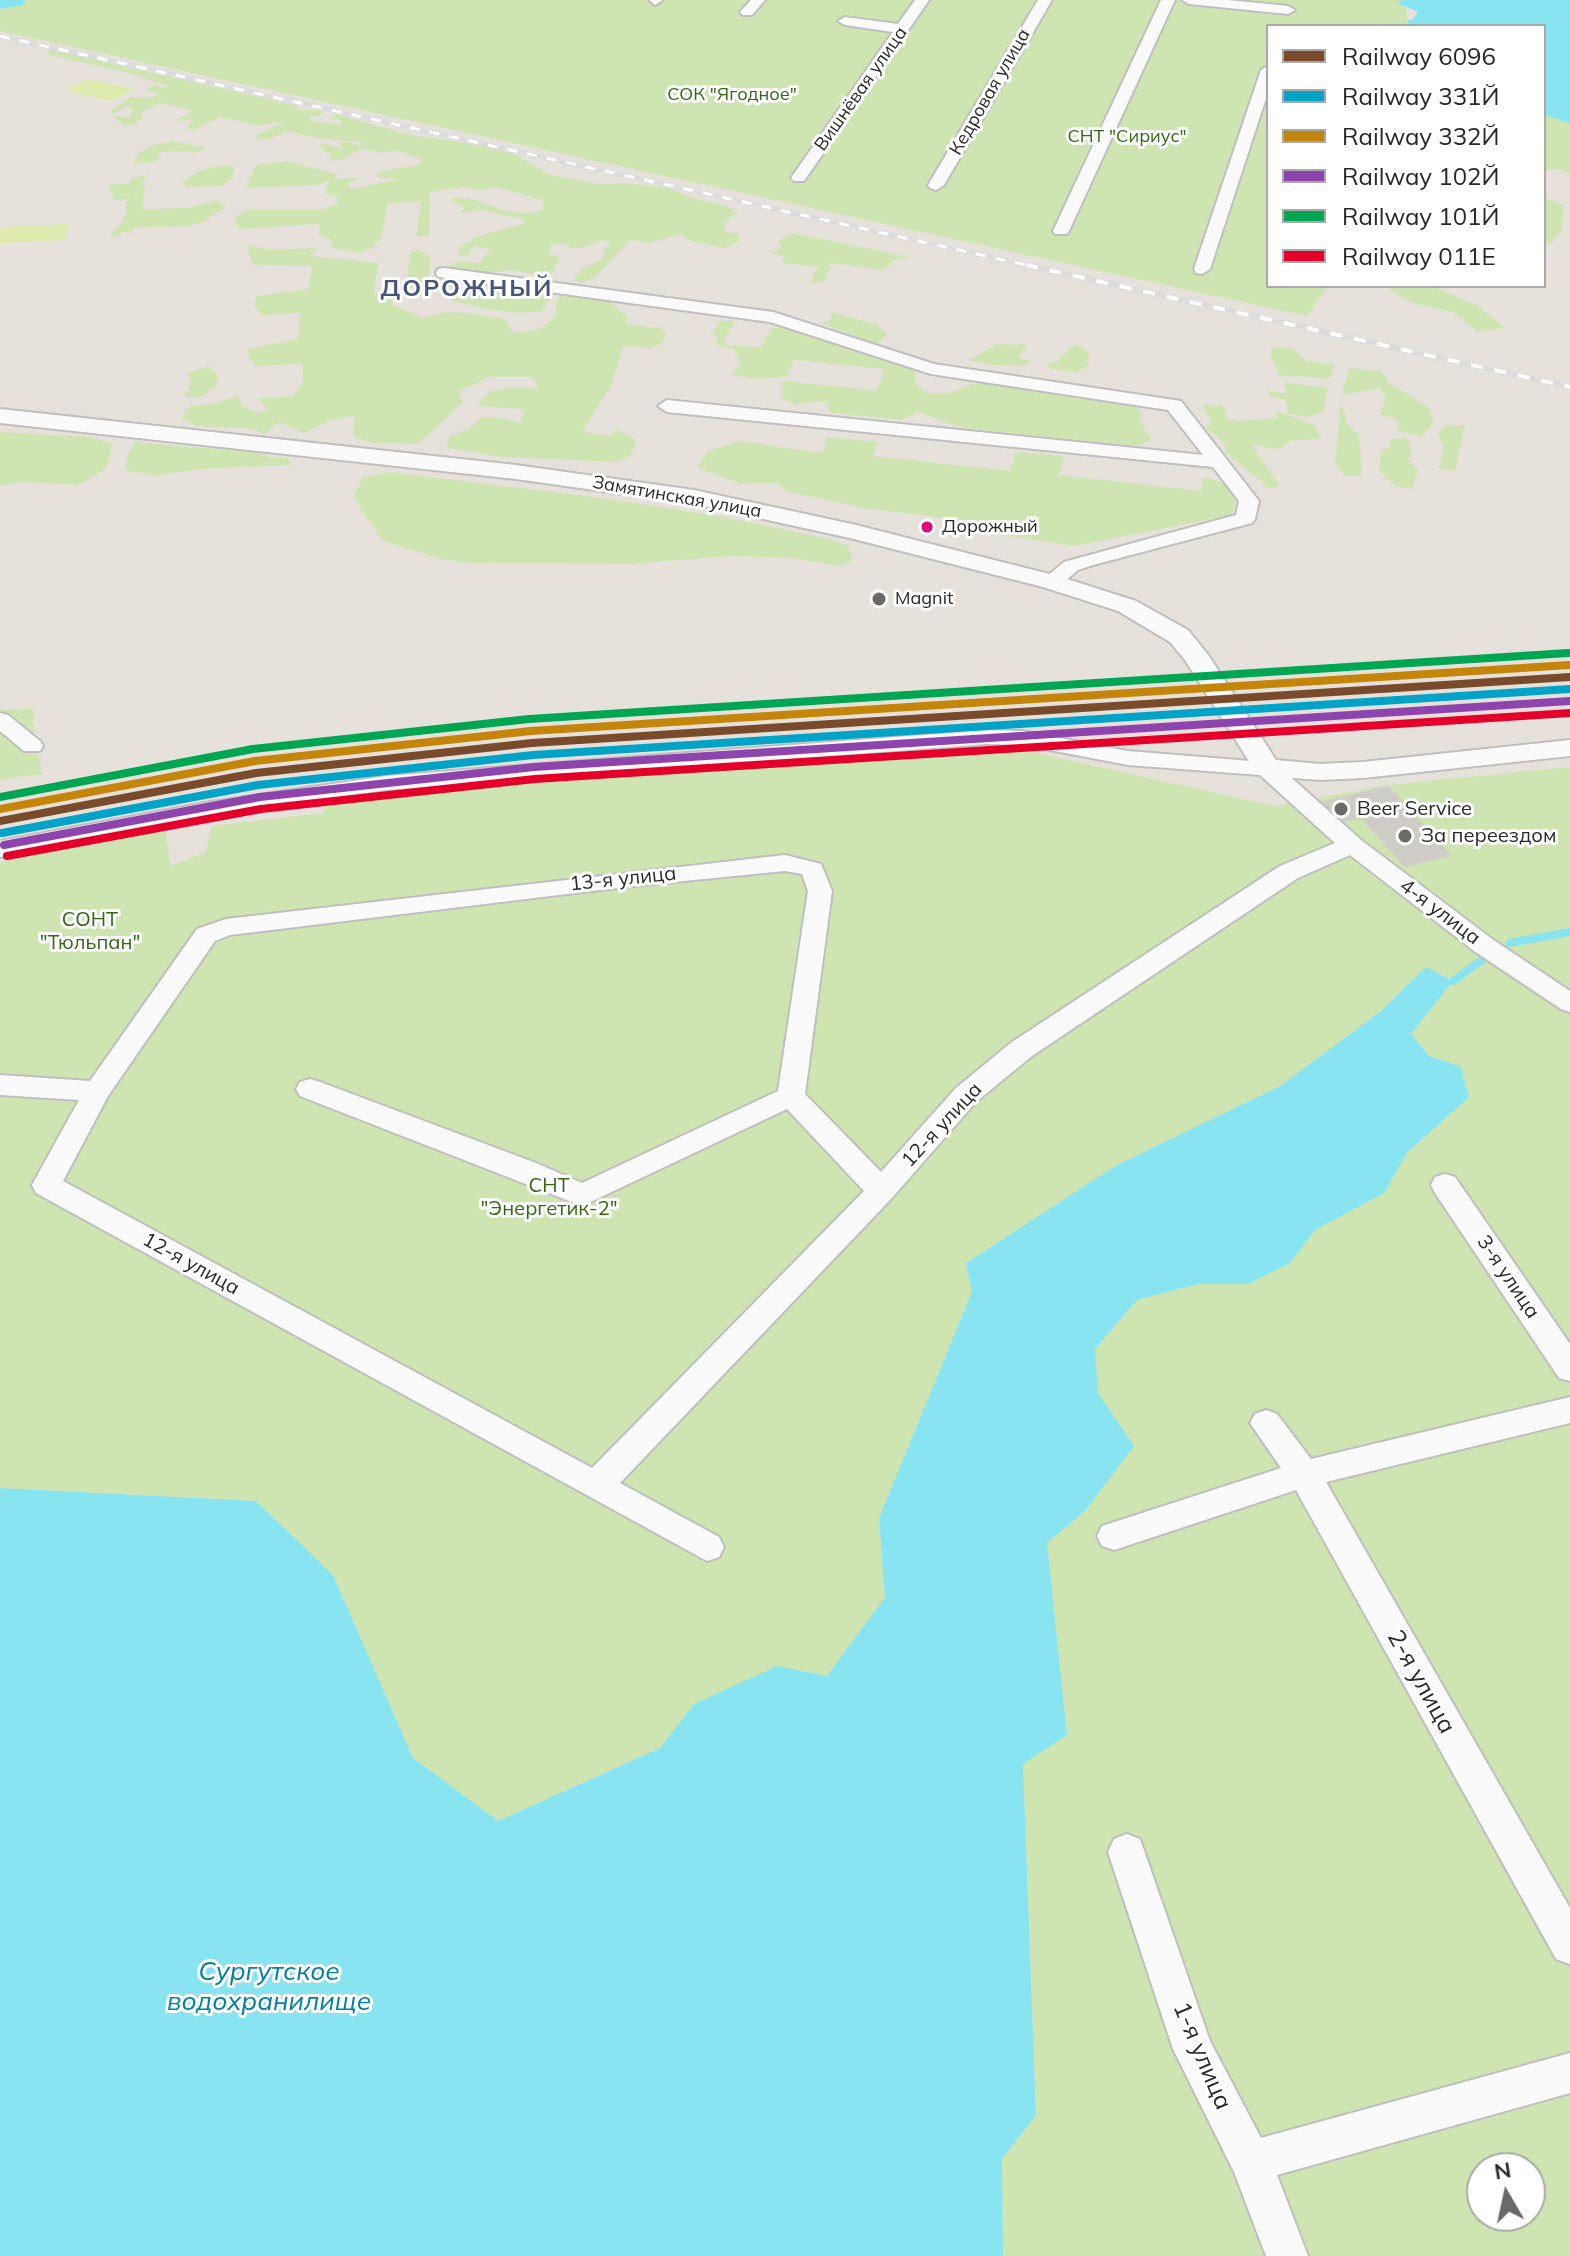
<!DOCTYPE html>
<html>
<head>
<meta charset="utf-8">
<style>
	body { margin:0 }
	#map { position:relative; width:1570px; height:2256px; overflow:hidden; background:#e7e1dc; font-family:Mulish,sans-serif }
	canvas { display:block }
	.legend { position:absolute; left:1266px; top:24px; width:280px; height:264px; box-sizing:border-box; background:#fff; border:2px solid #a9a9a9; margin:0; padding:10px 14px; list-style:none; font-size:24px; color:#282828 }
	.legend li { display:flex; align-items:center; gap:16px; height:40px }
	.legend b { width:40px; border:2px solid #a9a9a9 }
	.north { position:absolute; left:1466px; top:2152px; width:80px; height:80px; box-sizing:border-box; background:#fff; border:2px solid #a9a9a9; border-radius:50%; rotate:351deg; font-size:22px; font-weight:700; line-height:32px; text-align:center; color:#282828 }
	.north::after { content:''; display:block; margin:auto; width:28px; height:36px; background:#6b6967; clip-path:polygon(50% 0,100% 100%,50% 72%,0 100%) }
</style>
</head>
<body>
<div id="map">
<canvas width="1570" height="2256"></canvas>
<ul class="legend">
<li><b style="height:10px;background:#7a4b2a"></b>Railway 6096</li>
<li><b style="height:10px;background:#02a3c6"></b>Railway 331Й</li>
<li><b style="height:10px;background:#c3860a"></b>Railway 332Й</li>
<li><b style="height:10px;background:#8e44ad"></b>Railway 102Й</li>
<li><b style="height:10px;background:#00a651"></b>Railway 101Й</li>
<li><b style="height:10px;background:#e4002b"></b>Railway 011Е</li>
</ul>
<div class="north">N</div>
</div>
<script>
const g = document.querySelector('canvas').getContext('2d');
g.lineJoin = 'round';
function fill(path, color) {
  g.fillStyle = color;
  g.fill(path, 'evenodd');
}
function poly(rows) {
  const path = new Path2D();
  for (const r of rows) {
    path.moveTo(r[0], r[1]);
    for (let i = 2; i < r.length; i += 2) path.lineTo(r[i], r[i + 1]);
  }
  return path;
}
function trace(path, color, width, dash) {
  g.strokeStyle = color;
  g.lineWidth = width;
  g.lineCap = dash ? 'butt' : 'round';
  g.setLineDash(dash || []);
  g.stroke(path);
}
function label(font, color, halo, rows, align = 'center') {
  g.font = font + ' Mulish,sans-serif';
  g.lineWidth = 6;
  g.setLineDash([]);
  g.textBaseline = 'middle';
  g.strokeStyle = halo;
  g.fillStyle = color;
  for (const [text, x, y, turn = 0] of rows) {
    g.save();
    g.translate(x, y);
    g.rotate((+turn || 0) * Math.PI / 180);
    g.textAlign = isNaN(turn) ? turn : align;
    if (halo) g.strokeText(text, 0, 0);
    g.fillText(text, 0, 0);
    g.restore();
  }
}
fill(poly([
	[0,0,1405,0,1408,26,1268,26,1268,286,1328,286,1307,316,0,31],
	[48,49,298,106,295,110,323,110,322,115,309,117,311,121,342,125,339,119,329,119,337,114,406,134,483,146,516,155,550,175,598,184,623,183,669,188,696,199,727,206,738,213,725,222,724,231,740,235,739,242,723,248,691,241,681,234,648,243,630,240,594,278,581,283,573,280,584,267,603,259,604,250,611,242,602,240,582,248,571,248,564,243,550,246,549,253,560,257,552,273,542,276,512,270,480,274,477,270,454,268,449,264,461,261,479,263,491,249,474,246,466,257,457,254,459,247,477,237,525,223,522,219,484,210,459,213,466,207,451,201,452,198,467,198,509,212,534,213,544,208,542,200,496,187,478,190,462,187,430,192,429,236,416,236,421,202,388,203,382,237,374,247,359,253,331,248,332,241,319,234,320,224,241,229,235,224,237,216,248,210,319,210,336,205,339,196,325,194,329,180,319,185,245,188,256,165,286,161,339,175,332,179,361,178,346,184,353,189,400,179,377,178,378,172,418,165,422,159,394,150,382,153,363,148,343,159,332,161,331,156,318,145,327,144,344,150,338,143,343,141,361,146,361,142,316,138,286,131,271,139,257,140,256,135,286,122,255,125,221,117,193,130,186,128,193,119,174,122,193,111,161,103,141,113,143,118,137,123,125,126,112,116,130,117,133,109,127,106,112,114,112,110,130,97,153,98,158,93,146,90,155,84,166,89,166,85,133,74,49,55],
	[1544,115,1570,123,1570,173,1558,169,1544,171],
	[173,141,207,148,192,155,193,151,161,152,157,161,133,164,138,153,157,144],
	[226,165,234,167,233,177,223,186,186,187,182,182,201,170],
	[149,175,142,183,145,190,142,210,192,207,217,200,226,206,204,222,187,226,133,228,131,233,124,232,115,237,110,234,120,226,127,210,125,202,131,199,115,200,108,185,129,183,134,178],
	[1544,197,1564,205,1562,230,1551,243,1544,244],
	[792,233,911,257,894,260,884,270,829,263,830,269,823,282,809,283,818,267,782,263,784,256,770,253,782,247,778,241],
	[250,245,270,250,316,248,310,256,378,263,374,294,390,298,393,305,423,318,448,312,476,314,504,319,514,333,540,329,556,316,556,303,563,292,603,296,629,318,625,324,661,328,666,335,662,343,651,348,623,346,612,384,582,432,612,436,617,429,636,440,631,456,618,462,503,457,447,448,449,437,468,429,481,417,501,418,520,423,524,409,477,406,490,391,517,387,539,389,533,377,489,377,459,391,463,402,418,444,372,443,353,436,355,416,328,421,304,433,280,422,264,434,254,429,196,426,181,418,189,406,214,404,238,395,241,405,257,413,268,410,258,398,294,396,303,382,302,364,255,366,246,350,298,338,301,313,261,315,255,306,256,296,309,289,312,266,254,265,248,253],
	[418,250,430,256,429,273,425,282,406,290,410,253],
	[482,282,556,292,541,311,522,313,486,309,450,300,453,293],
	[1384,286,1433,286,1478,306,1505,328,1478,332,1452,312,1412,303],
	[832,312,878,325,887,335,877,344,820,323,830,320],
	[720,321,735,321,722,344,760,348,772,328,796,327,865,353,900,359,916,371,915,384,929,394,950,393,971,384,998,382,1135,404,1143,415,1138,416,1151,440,1137,446,963,428,918,412,902,420,831,413,825,401,794,404,779,397,786,392,780,386,784,381,877,391,885,369,794,360,786,377,755,379,731,375,741,364,734,350,715,345,718,337,711,335],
	[998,344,1028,345,1018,357,1030,361,1025,366,992,365,968,360],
	[1075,344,1089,353,1088,365,1077,372,1050,369,1048,362,1056,363],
	[1271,347,1292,348,1306,361,1335,365,1330,379,1279,375,1272,360],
	[208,366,218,375,216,386,199,398,184,396,192,382,186,374],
	[1350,368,1382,372,1389,383,1429,407,1434,422,1422,436,1398,431,1397,419,1380,414,1386,398,1379,388,1341,395],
	[1283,382,1327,388,1323,412,1308,417,1288,414,1286,400,1271,397,1266,390,1288,394],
	[1341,402,1348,425,1359,434,1362,476,1345,476,1335,464],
	[1202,404,1223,406,1229,420,1241,421,1278,418,1274,411,1313,424,1322,438,1290,441,1280,449,1252,445,1280,486,1269,488,1226,453,1225,443,1206,428,1212,423],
	[1465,425,1455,471,1439,468,1444,447,1438,434,1446,426],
	[0,432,92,437,113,444,105,470,78,485,21,482,0,485],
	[827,437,878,442,873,456,1010,471,1016,452,1064,456,1059,475,1201,491,1203,477,1226,483,1236,497,1232,515,1074,546,983,532,976,522,863,508,786,491,778,483,740,484,697,467,709,451,738,441,823,453],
	[1406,438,1413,451,1408,458,1418,471,1412,489,1395,486,1379,471,1381,451,1391,447,1388,439],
	[135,442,260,453,270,458,289,458,290,465,201,469,154,476,125,470,128,454],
	[388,472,601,498,719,516,829,539,849,546,853,560,839,566,792,558,729,556,630,564,469,563,441,559,383,541,353,496,363,478],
	[35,708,33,723,42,774,0,780,0,710],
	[1006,746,1274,806,1387,785,1570,767,1570,2256,1003,2256,1002,2159,1036,2115,1023,1763,1067,1735,1047,1543,1085,1511,1133,1446,1098,1393,1095,1349,1136,1300,1198,1284,1248,1284,1290,1263,1315,1230,1384,1193,1407,1153,1469,1097,1460,1066,1429,1056,1411,1034,1453,981,1426,967,1381,1011,1280,1086,1117,1165,966,1263,972,1292,879,1518,885,1597,827,1676,694,1704,660,1748,497,1821,413,1758,333,1575,256,1501,0,1488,0,863,29,853,165,823,170,866,206,852,211,826,323,813,325,796,447,781,747,759],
	[1482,2168,1530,2168,1530,2216,1482,2216]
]), '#cee5b1');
fill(poly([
	[87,79,134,89,110,101,64,90],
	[69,224,65,240,0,243,0,227]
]), '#dceaae');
fill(poly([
	[1402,0,1570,0,1570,123,1544,115,1544,26,1411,26,1406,21,1413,19,1418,12,1397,3],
	[1426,967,1453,981,1411,1034,1429,1056,1460,1066,1469,1097,1407,1153,1384,1193,1315,1230,1290,1263,1248,1284,1198,1284,1137,1300,1095,1349,1098,1393,1134,1446,1085,1511,1047,1543,1067,1735,1023,1764,1036,2115,1002,2159,1003,2256,0,2256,0,1488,256,1501,333,1575,413,1758,498,1821,660,1748,694,1704,777,1666,827,1676,885,1597,879,1518,972,1292,966,1263,1117,1165,1280,1086,1381,1011]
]), '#88e4f0');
trace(poly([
	[1510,943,1570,932],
	[1453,981,1483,959]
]), '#88e4f0', 8);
fill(poly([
	[0,0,26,0,23,5,0,9,0,0]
]), '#88e4f0');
const building = poly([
	[1388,787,1450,855,1405,866,1361,817,1344,821,1323,802,1388,787]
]);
fill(building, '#cfcbc7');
trace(building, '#d2cdc8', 2);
const minor = poly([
	[649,0,663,0,655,5,649,0],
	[751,0,765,0,752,15,742,15,740,12,751,0],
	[915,0,929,0,804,181,794,181,791,178,893,32,845,25,838,21,845,17,898,24,915,0],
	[1038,0,1052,0,944,185,936,190,930,188,928,185,1038,0],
	[1161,0,1175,0,1069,231,1067,234,1055,234,1053,231,1161,0],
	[1182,0,1228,0,1288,6,1295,10,1288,14,1189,4,1182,0],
	[1268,66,1268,92,1210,269,1202,274,1196,273,1194,269,1261,70,1268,66],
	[444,268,773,312,934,364,1181,401,1259,501,1255,519,1252,523,1093,565,1078,570,1059,586,1045,586,1042,582,1045,578,1064,562,1236,515,1239,501,1213,467,667,412,658,406,667,400,1203,455,1168,410,931,374,770,322,438,277,436,273,438,269,444,268],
	[0,713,8,715,40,741,43,746,40,751,24,751,0,731,0,713],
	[987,730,1023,731,1128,751,1275,763,1361,840,1492,939,1570,991,1570,1012,1561,1009,1474,951,1350,855,1298,878,1032,1056,976,1102,891,1199,620,1483,719,1537,724,1547,719,1557,707,1561,36,1193,32,1185,79,1100,0,1095,0,1075,90,1081,197,929,226,919,785,855,821,864,832,891,805,1094,881,1172,956,1088,1012,1042,1280,866,1335,843,1260,775,1128,765,1023,745,987,744,386,790,205,817,0,857,0,841,205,803,386,776,987,730],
	[785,871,802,874,808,891,778,1091,582,1183,536,1163,320,1082,310,1079,300,1082,296,1089,300,1096,582,1206,787,1109,864,1191,592,1468,63,1181,108,1096,215,941,230,935,633,886,785,871],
	[1445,1174,1455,1177,1570,1344,1570,1381,1559,1378,1435,1193,1431,1185,1435,1177,1445,1174],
	[1570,1397,1570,1423,1326,1482,1570,1908,1570,1964,1556,1959,1296,1490,1114,1550,1102,1546,1097,1536,1102,1526,1281,1468,1250,1423,1255,1414,1266,1410,1277,1414,1311,1459,1570,1397],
	[1127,1834,1140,1839,1210,2041,1261,2138,1570,2053,1570,2093,1277,2175,1308,2256,1266,2256,1234,2172,1173,2049,1108,1852,1114,1839,1127,1834]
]);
const tertiary = poly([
	[0,409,516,465,694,490,852,524,1061,577,1136,601,1188,630,1209,656,1276,760,1320,764,1363,762,1570,740,1570,756,1363,778,1320,780,1267,776,1257,774,1185,660,1170,642,1118,611,1043,587,850,538,694,504,516,479,0,423,0,409]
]);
trace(minor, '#c0bfbf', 4);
trace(tertiary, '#c0bfbf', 4);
fill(minor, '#fbfafa');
fill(tertiary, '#fbfafa');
const railFar1 = poly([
	[0,36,1035,267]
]);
const rail = poly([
	[1026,265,1570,387]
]);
trace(railFar1, '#dcdcde', 5);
trace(rail, '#dcdcde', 6);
trace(railFar1, '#fff', 3, [10]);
trace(rail, '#fff', 4, [12]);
trace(poly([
	[0,821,256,773,532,743,1570,677]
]), '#7a4b2a', 8);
trace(poly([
	[2,833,258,785,533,755,1570,689]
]), '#02a3c6', 8);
trace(poly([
	[0,809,255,761,531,731,1569,665]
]), '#c3860a', 8);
trace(poly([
	[4,845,260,797,534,767,1570,701]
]), '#8e44ad', 8);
trace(poly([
	[0,797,253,749,529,719,1568,653]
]), '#00a651', 8);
trace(poly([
	[7,856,261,809,535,779,1570,713]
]), '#e4002b', 8);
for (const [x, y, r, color] of [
	[927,527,7,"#e5007d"],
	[879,599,8,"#6b6967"],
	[1341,809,8,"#6b6967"],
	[1405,836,8,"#6b6967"]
]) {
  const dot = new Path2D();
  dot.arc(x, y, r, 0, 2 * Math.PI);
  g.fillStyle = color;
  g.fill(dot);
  trace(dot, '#fff', 3);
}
label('18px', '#282828', '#fff', [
	["Вишнёвая улица",861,89,-55],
	["Кедровая улица",990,92,-60],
	["Замятинская улица",677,497,10]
]);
label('18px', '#316a13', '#fff', [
	["СОК \"Ягодное\"",732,95],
	["СНТ \"Сириус\"",1127,137]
]);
label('18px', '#282828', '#fff', [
	["Дорожный",942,527]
], 'left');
label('18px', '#282828', '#fff', [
	["Magnit",895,599]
], 'left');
label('20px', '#282828', '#fff', [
	["Beer Service",1357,809],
	["За переездом",1421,836]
], 'left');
label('20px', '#282828', '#fff', [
	["13-я улица",623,879,-6],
	["4-я улица",1440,912,37],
	["12-я улица",942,1125,-47],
	["12-я улица",191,1264,29],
	["3-я улица",1508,1277,56]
]);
label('20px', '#316a13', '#fff', [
	["СОНТ",90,920],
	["\"Тюльпан\"",90,943],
	["СHТ",549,1186],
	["\"Энергетик-2\"",549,1209]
]);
g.letterSpacing = '2px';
label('bold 24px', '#45567c', '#fff', [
	["ДОРОЖНЫЙ",467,289]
]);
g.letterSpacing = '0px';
label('24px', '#282828', '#fff', [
	["2-я улица",1421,1682,61],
	["1-я улица",1202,2056,67]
]);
label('italic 26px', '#0181a2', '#fff', [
	["Сургутское",269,1972],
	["водохранилище",269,2002]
]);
</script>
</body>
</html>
